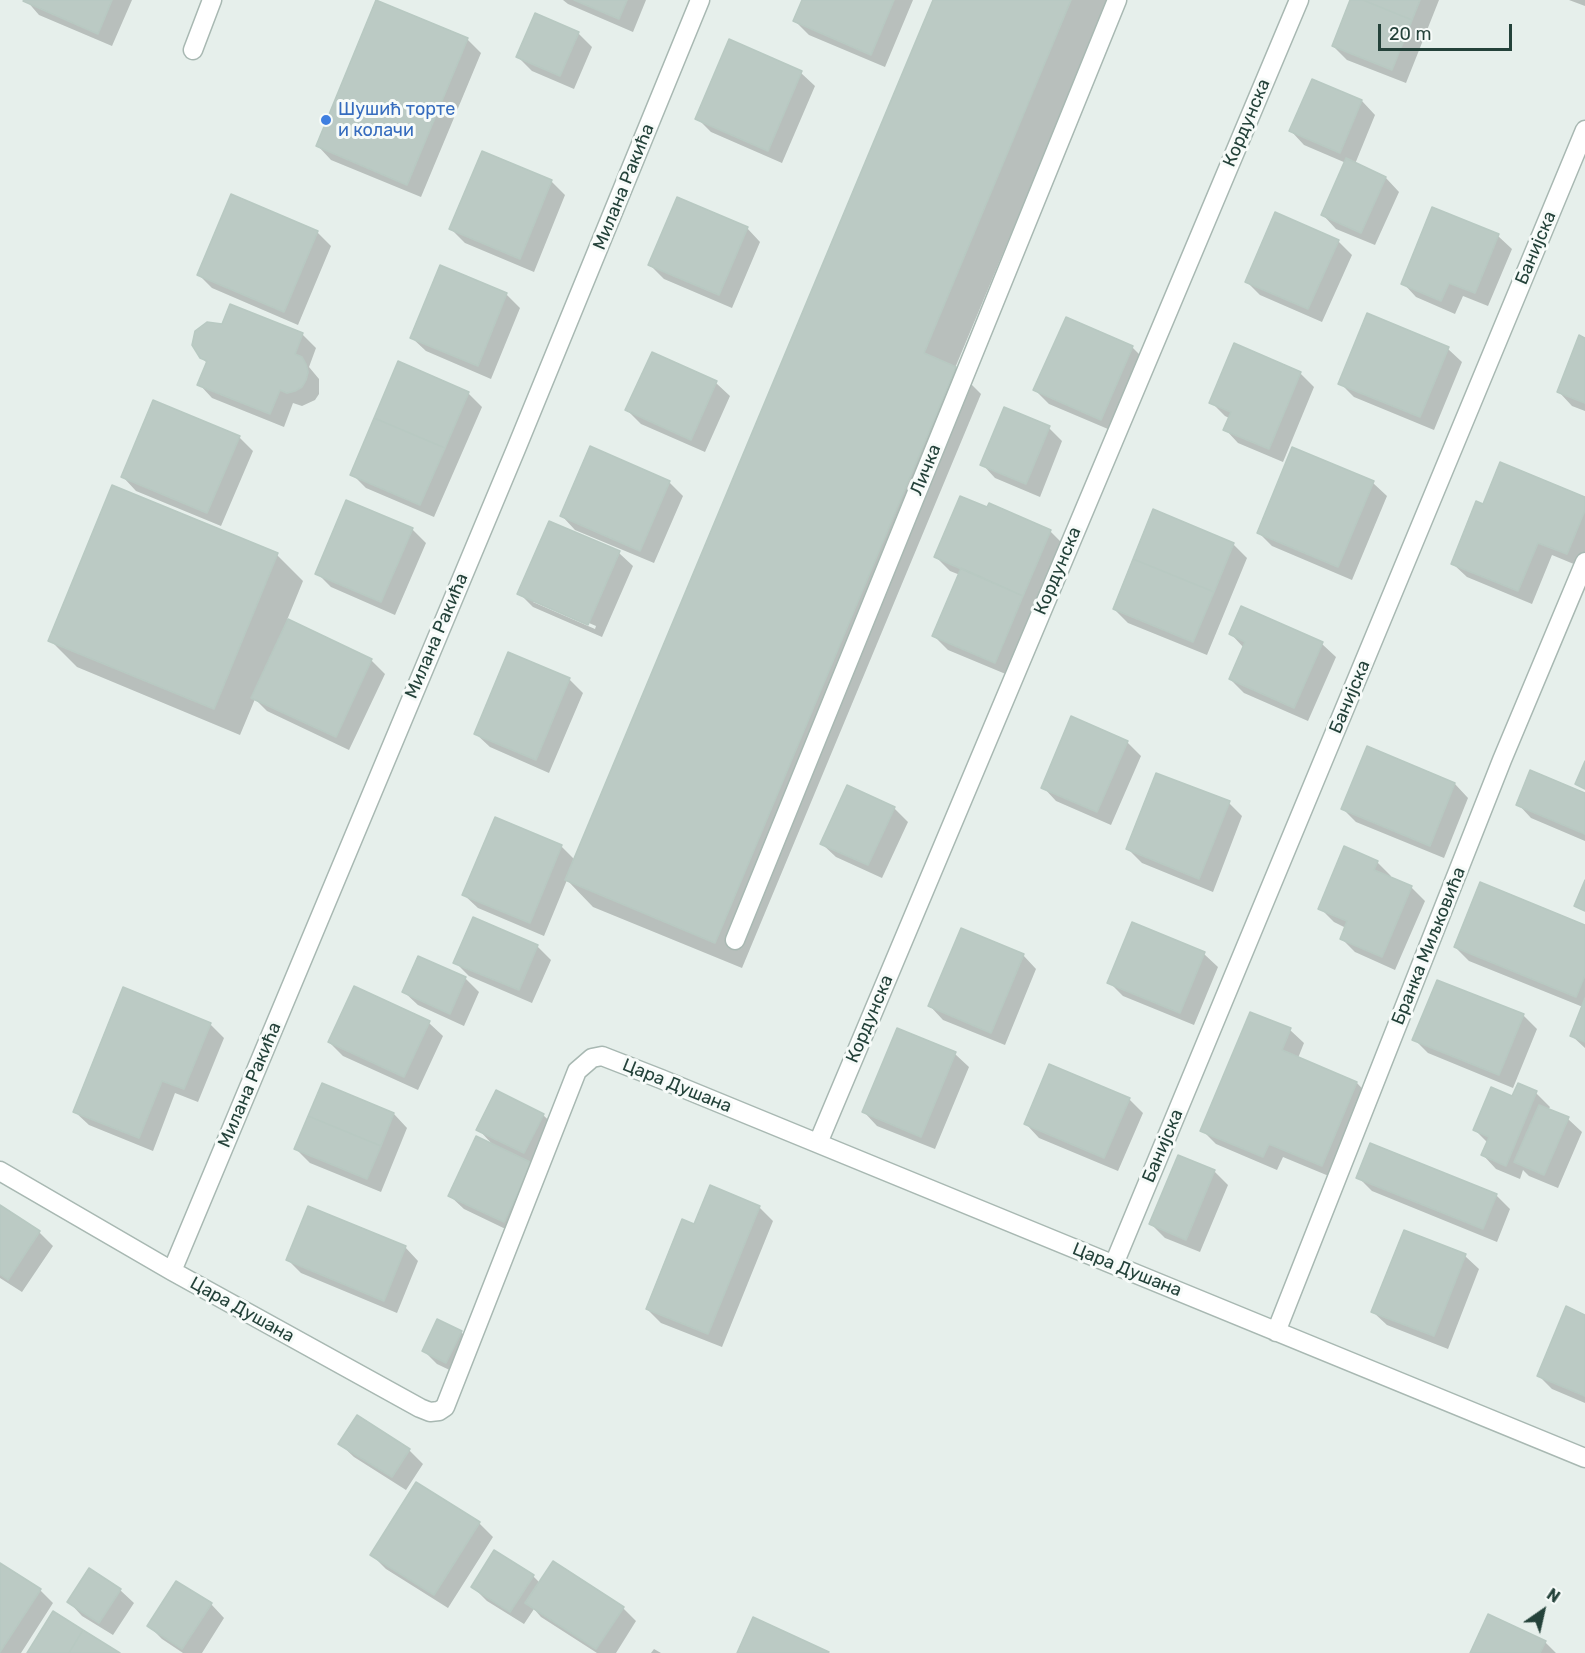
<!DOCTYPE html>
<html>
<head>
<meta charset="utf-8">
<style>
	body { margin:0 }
	#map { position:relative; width:1585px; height:1653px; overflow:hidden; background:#e6efeb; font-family:Rubik,sans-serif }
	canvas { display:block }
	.north { position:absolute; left:1513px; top:1581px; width:60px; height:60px; -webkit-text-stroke:4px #f7fbf9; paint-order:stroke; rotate:34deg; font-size:16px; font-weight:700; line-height:24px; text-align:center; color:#24423a }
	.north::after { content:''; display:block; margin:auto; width:21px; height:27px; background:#24423a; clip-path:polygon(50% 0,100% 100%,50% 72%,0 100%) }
	.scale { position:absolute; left:1378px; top:24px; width:134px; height:27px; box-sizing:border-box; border:3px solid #24423a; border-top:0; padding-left:8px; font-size:18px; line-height:21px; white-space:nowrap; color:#24423a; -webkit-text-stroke:4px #f7fbf9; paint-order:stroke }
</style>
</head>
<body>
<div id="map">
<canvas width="1585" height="1653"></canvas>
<div class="north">N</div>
<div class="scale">20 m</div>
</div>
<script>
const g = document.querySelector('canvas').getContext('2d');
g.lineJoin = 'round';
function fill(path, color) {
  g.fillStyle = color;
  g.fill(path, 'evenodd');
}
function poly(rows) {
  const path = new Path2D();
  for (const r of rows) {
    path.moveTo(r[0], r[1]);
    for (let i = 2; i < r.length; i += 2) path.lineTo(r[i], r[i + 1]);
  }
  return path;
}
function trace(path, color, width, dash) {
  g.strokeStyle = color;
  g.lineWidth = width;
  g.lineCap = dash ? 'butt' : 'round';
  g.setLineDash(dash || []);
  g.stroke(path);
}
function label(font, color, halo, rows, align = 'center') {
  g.font = font + ' Rubik,sans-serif';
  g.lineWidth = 6;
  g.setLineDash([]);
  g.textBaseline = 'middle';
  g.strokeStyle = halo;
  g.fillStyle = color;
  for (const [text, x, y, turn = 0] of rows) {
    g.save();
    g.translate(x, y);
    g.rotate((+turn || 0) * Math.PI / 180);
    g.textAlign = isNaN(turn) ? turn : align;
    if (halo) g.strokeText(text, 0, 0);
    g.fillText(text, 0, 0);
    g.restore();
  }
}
fill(poly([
	[26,0,132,0,112,46,39,15],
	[563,0,646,0,633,32,568,4],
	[804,0,913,0,885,67,809,35,795,21],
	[934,0,1109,0,955,368,981,394,742,968,593,907,567,880,544,936,478,908,464,895,561,846,575,860],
	[1351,0,1439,0,1406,83,1347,60,1333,46],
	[1569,0,1585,0,1585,6],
	[578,33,592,47,574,89,532,71,518,57],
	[467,39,481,53,421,197,331,160,318,146],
	[801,73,815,86,782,163,711,132,697,118],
	[1312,81,1362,101,1375,115,1355,164,1386,178,1399,192,1375,245,1336,229,1323,215,1346,163,1304,145,1291,131],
	[551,181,565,195,534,272,465,243,451,229],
	[747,228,760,242,732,308,664,279,650,265],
	[317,232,331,246,298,325,212,288,198,274],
	[1498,236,1512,249,1488,306,1463,296,1455,314,1416,297,1403,283],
	[1338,241,1352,255,1322,322,1260,295,1247,282],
	[506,294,520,308,491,379,426,351,412,338],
	[302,334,316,348,309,367,319,379,319,394,315,400,302,406,293,403,284,427,212,398,199,384,207,363,201,357],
	[1585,339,1585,411,1572,406,1559,392],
	[1234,345,1300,373,1314,387,1283,462,1238,443,1225,429,1229,418,1225,416,1211,402],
	[1132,347,1146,361,1115,432,1049,404,1035,390],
	[1448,349,1462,362,1434,430,1354,397,1340,383],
	[653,354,716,383,730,396,705,452,641,424,627,410],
	[468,393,482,407,434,517,366,488,352,474],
	[1049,428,1062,441,1040,497,995,478,982,464],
	[239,437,253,451,221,526,136,491,123,477],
	[669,482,683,496,654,563,575,530,562,516],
	[1373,483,1387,496,1352,580,1272,546,1259,533],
	[1585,499,1585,557,1581,567,1552,555,1532,604,1467,577,1453,564,1484,506],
	[347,502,412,529,426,543,395,615,331,587,317,573],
	[1050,531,1064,545,1008,675,948,650,934,636,960,575,950,571,936,557],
	[1233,544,1247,558,1207,655,1128,623,1114,609],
	[619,553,633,566,602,637,533,607,519,593],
	[533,599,596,626,595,629,533,602],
	[277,555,303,581,287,620,371,660,385,674,349,750,267,711,255,699,240,735,77,667,50,640],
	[1242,608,1322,644,1336,657,1308,721,1244,693,1230,679,1244,648,1231,634],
	[569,679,583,693,549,773,490,747,476,734],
	[1127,742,1141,756,1111,825,1056,801,1043,787],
	[1367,748,1455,784,1468,798,1444,858,1356,822,1342,808],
	[1585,795,1585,841,1531,818,1518,804],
	[1229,803,1242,816,1213,892,1142,863,1128,849],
	[894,808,908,822,882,878,836,857,822,844],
	[1377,862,1391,876,1390,878,1411,887,1425,901,1395,970,1355,952,1342,939,1346,928,1334,922,1320,908],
	[1133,924,1204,954,1218,967,1194,1025,1123,996,1109,982],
	[1585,927,1585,1048,1572,1036,1583,1007,1469,961,1455,947],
	[537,946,551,960,532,1003,469,976,455,962],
	[1023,955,1036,969,1005,1045,943,1020,930,1006],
	[465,978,479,992,464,1026,418,1005,404,992],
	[1523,1015,1537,1029,1513,1088,1428,1053,1414,1039],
	[429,1023,443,1036,418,1090,343,1056,329,1042],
	[210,1024,224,1038,198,1102,175,1093,153,1151,89,1125,75,1112],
	[1290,1030,1304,1043,1298,1058,1357,1083,1370,1097,1336,1179,1283,1157,1277,1170,1216,1144,1202,1130],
	[955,1054,969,1067,935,1149,877,1126,864,1112],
	[1536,1093,1550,1107,1548,1110,1568,1119,1582,1132,1558,1188,1529,1176,1523,1170,1520,1179,1496,1169,1483,1155,1488,1143,1475,1130,1513,1098],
	[1129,1099,1143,1113,1118,1171,1039,1138,1026,1124],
	[394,1114,407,1128,381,1192,310,1163,296,1149],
	[543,1115,557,1128,538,1166,529,1162,545,1178,518,1235,464,1209,450,1196,494,1146,478,1129],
	[1214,1171,1228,1185,1200,1252,1165,1238,1151,1224],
	[1358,1177,1496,1195,1510,1209,1497,1242,1372,1191],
	[0,1207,39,1232,53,1246,22,1292,0,1278],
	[759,1207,773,1221,722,1347,661,1323,647,1309],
	[405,1247,418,1261,397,1313,301,1273,287,1259],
	[1465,1256,1479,1269,1448,1349,1387,1325,1373,1312],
	[1585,1316,1585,1403,1552,1389,1538,1375],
	[461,1332,475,1346,460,1375,437,1364,423,1350],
	[357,1417,409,1450,423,1464,406,1490,354,1457,340,1444],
	[417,1484,479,1523,493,1537,448,1608,386,1569,372,1555],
	[0,1564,40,1590,53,1603,21,1653,0,1653],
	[533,1576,540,1583,623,1608,636,1621,616,1653,597,1653,541,1617,534,1609,524,1624,487,1601,473,1587],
	[120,1590,134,1603,113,1635,82,1616,69,1602],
	[211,1604,224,1618,202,1653,183,1653,162,1639,149,1626],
	[1545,1642,1556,1653,1472,1653],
	[654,1649,661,1653,651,1653]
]), '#0003');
const building = poly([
	[24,0,112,0,98,34,23,1,24,0],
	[376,0,468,38,407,185,316,146,376,0],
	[574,0,627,0,619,19,574,0],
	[802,0,894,0,871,55,793,21,802,0],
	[933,0,1071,0,924,353,956,367,715,943,565,880,933,0],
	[1350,0,1363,0,1412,20,1392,70,1332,46,1350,0],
	[1363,0,1420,0,1412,20,1363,0],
	[535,13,579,32,560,76,516,57,535,13],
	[729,39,802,71,768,151,695,119,729,39],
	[1312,79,1362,100,1340,153,1289,131,1312,79],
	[482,151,552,180,520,259,449,229,482,151],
	[1346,158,1386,177,1361,233,1321,215,1346,158],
	[231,194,318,231,284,312,197,275,231,194],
	[677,197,748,227,719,295,648,265,677,197],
	[1432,207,1499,234,1475,293,1449,283,1441,301,1401,284,1432,207],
	[1275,212,1339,240,1308,309,1245,282,1275,212],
	[440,265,507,293,478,366,410,338,440,265],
	[230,304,303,333,295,354,302,357,306,364,308,372,306,380,302,387,295,391,287,393,280,390,270,414,197,385,207,361,200,358,192,345,195,331,207,322,222,324,230,304],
	[1367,313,1449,347,1420,417,1338,384,1367,313],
	[1066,317,1133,346,1101,420,1033,390,1066,317],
	[1579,335,1585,338,1585,403,1557,392,1579,335],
	[1234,343,1301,372,1269,449,1223,430,1231,412,1209,403,1234,343],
	[652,352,717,381,691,440,625,410,652,352],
	[398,361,469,392,445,448,374,418,398,361],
	[153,400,240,436,207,513,121,477,153,400],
	[1004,407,1050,426,1026,484,980,465,1004,407],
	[374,418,445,448,420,505,350,475,374,418],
	[590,446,670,481,640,551,560,516,590,446],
	[1292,447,1374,481,1338,567,1257,533,1292,447],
	[1500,462,1585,497,1585,510,1567,554,1538,543,1518,591,1451,564,1476,501,1483,504,1500,462],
	[112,485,278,553,214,709,48,641,112,485],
	[960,496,987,507,989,503,1051,530,1023,596,934,557,960,496],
	[346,500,413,528,381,602,315,574,346,500],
	[1153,509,1234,543,1214,592,1133,559,1153,509],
	[549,521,620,551,588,625,517,594,549,521],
	[1133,559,1214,592,1193,642,1113,609,1133,559],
	[961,568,1023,596,995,663,932,636,961,568],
	[1241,606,1323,642,1294,708,1229,679,1245,642,1229,634,1241,606],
	[288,619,372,659,336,737,251,698,288,619],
	[508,652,570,678,536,760,474,734,508,652],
	[1071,716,1128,741,1097,812,1041,788,1071,716],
	[1367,746,1455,783,1430,846,1341,809,1367,746],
	[1585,761,1585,789,1575,784,1585,761],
	[1530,770,1585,793,1585,834,1516,805,1530,770],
	[1156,773,1230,801,1199,879,1126,849,1156,773],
	[847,785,895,807,868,865,820,844,847,785],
	[495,817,562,845,530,923,462,895,495,817],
	[1344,846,1378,861,1374,870,1412,886,1382,957,1340,939,1347,921,1318,909,1344,846],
	[1585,880,1585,911,1574,906,1585,880],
	[1480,882,1585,925,1585,975,1576,997,1454,947,1480,882],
	[473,917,538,945,519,990,453,963,473,917],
	[1132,922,1205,952,1180,1013,1107,983,1132,922],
	[961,928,1024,954,991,1033,928,1006,961,928],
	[418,956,466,977,450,1014,402,992,418,956],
	[1437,980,1524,1014,1499,1075,1412,1040,1437,980],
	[354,986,430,1021,404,1077,328,1042,354,986],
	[123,987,211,1023,184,1089,162,1081,139,1138,73,1112,123,987],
	[1585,998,1585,1042,1570,1036,1585,998],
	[1250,1012,1291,1028,1282,1050,1357,1082,1322,1166,1269,1144,1263,1157,1200,1131,1250,1012],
	[897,1028,956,1052,921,1137,862,1112,897,1028],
	[1049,1064,1130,1098,1104,1158,1024,1124,1049,1064],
	[322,1083,394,1113,381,1146,308,1116,322,1083],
	[1518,1083,1537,1091,1506,1166,1481,1155,1489,1137,1473,1130,1491,1087,1512,1096,1518,1083],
	[496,1090,544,1114,524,1153,476,1130,496,1090],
	[1539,1105,1569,1117,1544,1175,1514,1162,1539,1105],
	[308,1116,381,1146,367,1179,294,1149,308,1116],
	[476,1136,532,1163,504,1222,448,1196,476,1136],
	[1370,1143,1497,1194,1483,1229,1356,1178,1370,1143],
	[1178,1155,1215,1170,1186,1240,1149,1224,1178,1155],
	[710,1185,760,1206,708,1334,646,1309,682,1219,694,1224,710,1185],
	[0,1205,40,1231,8,1280,0,1274,0,1205],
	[308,1206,406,1246,384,1301,286,1260,308,1206],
	[1404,1230,1466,1254,1434,1336,1371,1312,1404,1230],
	[1566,1306,1585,1315,1585,1396,1537,1376,1566,1306],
	[437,1319,462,1331,446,1363,422,1351,437,1319],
	[357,1415,410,1449,392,1477,338,1444,357,1415],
	[416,1482,480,1522,434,1595,370,1555,416,1482],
	[494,1550,534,1575,510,1612,471,1587,494,1550],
	[553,1561,624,1607,596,1649,525,1603,553,1561],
	[0,1563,41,1589,0,1652,0,1563],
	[89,1568,121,1589,99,1623,67,1602,89,1568],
	[176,1581,212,1603,182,1649,147,1626,176,1581],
	[53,1611,83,1630,69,1653,27,1653,53,1611],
	[1488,1614,1546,1641,1540,1653,1470,1653,1488,1614],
	[753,1617,829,1652,828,1653,737,1653,753,1617],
	[83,1630,120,1653,69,1653,83,1630]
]);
fill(building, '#bbcac4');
trace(building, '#b8c9c2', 1.5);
const lane = poly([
	[735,940,1117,0]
]);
const street = poly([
	[193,50,212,0],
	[818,1143,1299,0],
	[0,1171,172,1271,420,1408,430,1412,439,1411,445,1407,577,1071,592,1058,602,1056,661,1079,1585,1458],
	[1114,1264,1585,130],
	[172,1271,516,449,700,0],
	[1276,1332,1502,760,1585,562]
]);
trace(lane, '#a8b8b2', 21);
trace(street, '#a8b8b2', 21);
trace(lane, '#fff', 18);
trace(street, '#fff', 18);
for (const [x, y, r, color] of [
	[326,120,6,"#3f7fe0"]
]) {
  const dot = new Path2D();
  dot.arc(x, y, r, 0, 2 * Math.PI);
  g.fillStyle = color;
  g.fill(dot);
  trace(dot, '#f7fbf9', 2);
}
label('18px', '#366cbe', '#f7fbf9', [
	["Шушић торте",338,110],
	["и колачи",338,131]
], 'left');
label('18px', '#24423a', '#f7fbf9', [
	["Кордунска",1247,123,-67],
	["Милана Ракића",624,187,-68],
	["Банијска",1536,248,-67],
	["Личка",926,470,-68],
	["Кордунска",1058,571,-67],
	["Милана Ракића",437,636,-67],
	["Банијска",1350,697,-67],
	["Бранка Миљковића",1429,946,-68],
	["Кордунска",870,1019,-67],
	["Милана Ракића",250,1085,-67],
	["Цара Душана",677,1086,22],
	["Банијска",1163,1146,-67],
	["Цара Душана",1127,1270,22],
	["Цара Душана",242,1310,29]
]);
</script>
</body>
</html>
